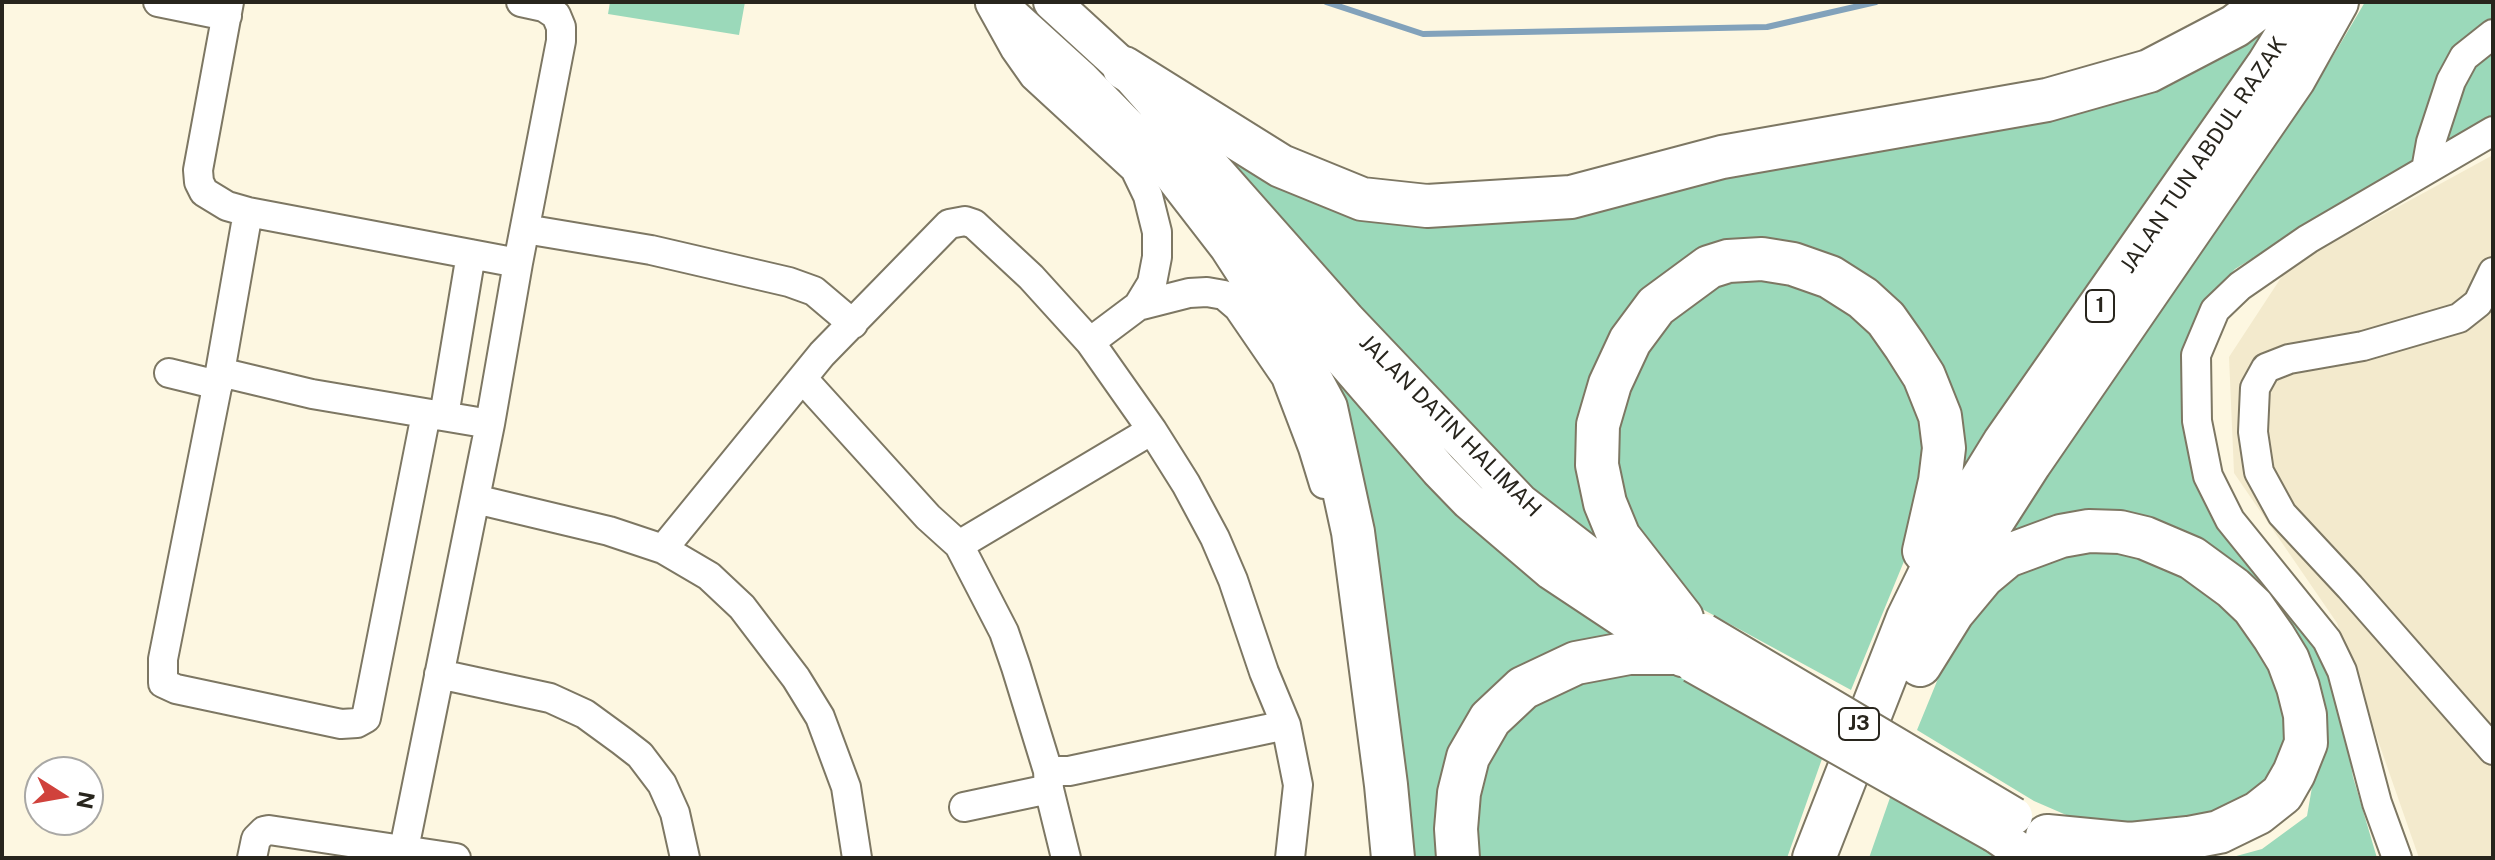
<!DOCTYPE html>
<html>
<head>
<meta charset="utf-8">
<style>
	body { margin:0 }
	#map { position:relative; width:2495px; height:860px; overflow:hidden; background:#fdf7e1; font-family:"Public Sans",sans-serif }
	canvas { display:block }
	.frame { position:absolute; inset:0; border:4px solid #28251d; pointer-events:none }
	.north { position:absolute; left:24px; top:756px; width:80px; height:80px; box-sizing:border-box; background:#fff; border:2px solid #a9a8a5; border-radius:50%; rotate:101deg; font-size:22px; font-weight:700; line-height:32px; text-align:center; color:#28251d }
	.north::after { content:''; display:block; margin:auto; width:28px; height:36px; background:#d0423c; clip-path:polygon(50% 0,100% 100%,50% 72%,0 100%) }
</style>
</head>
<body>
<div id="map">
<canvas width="2495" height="860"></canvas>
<div class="frame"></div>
<div class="north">N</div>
</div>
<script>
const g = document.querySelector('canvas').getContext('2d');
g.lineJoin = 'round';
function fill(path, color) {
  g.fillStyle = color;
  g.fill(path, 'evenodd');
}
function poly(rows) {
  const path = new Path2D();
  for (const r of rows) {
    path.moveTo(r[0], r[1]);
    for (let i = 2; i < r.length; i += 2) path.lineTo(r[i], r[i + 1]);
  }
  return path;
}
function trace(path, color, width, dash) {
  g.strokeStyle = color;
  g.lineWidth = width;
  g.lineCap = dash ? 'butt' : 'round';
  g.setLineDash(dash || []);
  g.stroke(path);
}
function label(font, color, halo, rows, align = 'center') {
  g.font = font + ' "Public Sans",sans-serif';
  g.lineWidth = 8;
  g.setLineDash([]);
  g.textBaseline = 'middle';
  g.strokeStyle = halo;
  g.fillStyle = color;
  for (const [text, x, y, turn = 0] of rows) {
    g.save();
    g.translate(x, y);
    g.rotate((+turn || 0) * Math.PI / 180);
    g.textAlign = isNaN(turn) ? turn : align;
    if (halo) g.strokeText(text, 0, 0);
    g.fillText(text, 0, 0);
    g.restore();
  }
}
fill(poly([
	[2493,155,2493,858,2419,858,2337,623,2234,473,2229,357,2288,267]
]), '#f3eacd');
fill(poly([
	[610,2,745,2,739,35,608,14],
	[2293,2,1950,506,1955,429,1856,270,1670,277,1587,441,1649,584,1473,441,1192,118,1409,211,2062,115],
	[2365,2,2493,2,2493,120,2317,219,2235,269,2201,307,2184,364,2193,460,2334,669,2353,777,2377,858,2229,858,2262,849,2307,816,2320,741,2289,648,2149,531,1985,558,2185,260,2329,63],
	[1762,277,1831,296,1890,339,1926,434,1914,537,1851,690,1682,598,1625,524,1610,409,1638,346,1723,281],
	[1313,340,1458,515,1534,575,1640,641,1503,686,1446,858,1408,858],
	[2114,548,2153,555,2208,586,2249,629,2277,676,2287,714,2288,745,2275,775,2204,826,2087,824,2034,801,1917,730,1942,669,1983,596,2026,568,2063,556],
	[1648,664,1717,693,1823,756,1787,858,1465,858,1488,735,1550,681],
	[1892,792,1998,858,1869,858]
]), '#9bd9ba');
trace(poly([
	[1326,2,1423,34,1767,27,1876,2]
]), '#82a2bb', 6);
const minor = poly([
	[158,2,227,16],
	[229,2,198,170,199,182,204,192,227,206,248,212,518,263],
	[990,4,1015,49,1034,76,1135,169,1148,196,1157,232,1157,257,1152,283,1138,306,1090,342],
	[2426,170,2431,142,2451,81,2464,57,2493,34],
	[248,212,220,372,163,659,163,683,176,689,341,724,357,723,366,718,426,414],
	[525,229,651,250,789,282,814,291,853,324],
	[2493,272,2478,303,2459,318,2363,346,2289,359,2266,368,2255,388,2253,432,2259,472,2282,514,2350,587,2493,750],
	[1138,306,1189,293,1207,292,1224,295,1238,307,1286,377,1313,448,1324,484],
	[220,372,312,394,490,424],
	[169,373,218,385],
	[803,379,928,517,959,545,1004,632,1016,667,1048,771,1049,789,1066,858],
	[444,416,471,254],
	[475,499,609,531,663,549,709,576,742,607,796,678,820,717,846,787,857,858],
	[959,545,1152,430],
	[663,549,822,354,949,224,965,221,974,224,1031,277,1090,342,1152,430,1186,484,1215,538,1233,580,1264,672,1286,725,1298,785,1290,858],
	[439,674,550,698,585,714,622,741,640,755,662,784,675,813,685,858],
	[1048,771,1069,771,1286,725],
	[964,807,1049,789],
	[404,849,490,424,518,263,561,41,561,27,556,15,544,7,521,2],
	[252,858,256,839,264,831,269,830,456,858],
	[2397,858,2377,803,2342,671,2327,640,2230,520,2208,476,2197,421,2196,355,2215,310,2240,286,2308,239,2493,131]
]);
const major = poly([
	[996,2,1081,79,1192,192],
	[1052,2,1124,68,1347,320,1520,502,1620,579,1669,610],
	[1250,252,1439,470,1469,501,1551,571,1682,658],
	[1995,834,2030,858]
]);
const highway = poly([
	[1124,68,1281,166,1362,199,1427,206,1571,197,1722,157,2047,100,2149,71,2235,26,2266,2],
	[1173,171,1231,246,1277,317,1326,408,1353,532,1386,785,1393,858],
	[1943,612,1960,572,2030,463,2294,79,2337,2],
	[1682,618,1619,537,1605,503,1597,465,1598,425,1610,384,1630,341,1656,306,1709,267,1728,261,1762,259,1793,264,1830,277,1863,298,1886,319,1905,346,1924,376,1940,416,1944,448,1940,481,1924,551],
	[1920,665,1953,612,1983,576,2007,556,2061,536,2089,531,2120,532,2145,538,2192,558,2233,588,2253,607,2274,637,2288,660,2298,687,2305,715,2306,743,2294,773,2282,794,2258,813,2219,832,2188,838,2130,844,2047,836],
	[1458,858,1456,829,1459,793,1468,757,1490,719,1523,688,1576,663,1629,653,1673,653],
	[1814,858,1908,618,1953,526,2004,443,2268,65,2307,2]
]);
trace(minor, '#7d7763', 32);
trace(major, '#7d7763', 40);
trace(highway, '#7d7763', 46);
trace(minor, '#fff', 28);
trace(major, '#fff', 36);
trace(highway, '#fff', 42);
const majorBridge = poly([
	[1704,632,2014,816],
	[1693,664,1995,834]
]);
trace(majorBridge, '#7d7763', 40, []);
trace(majorBridge, '#fff', 36);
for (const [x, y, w] of [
	[2100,306,28],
	[1859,724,40]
]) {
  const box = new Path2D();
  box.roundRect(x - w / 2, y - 16, w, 32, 6);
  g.fillStyle = '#fff';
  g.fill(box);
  trace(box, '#28251d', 2);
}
label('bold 20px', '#28251d', null, [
	["1",2100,306],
	["J3",1859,724]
]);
label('22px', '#28251d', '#fff', [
	["JALAN TUN ABDUL RAZAK",2204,155,-56],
	["JALAN DATIN HALIMAH",1450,426,45]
]);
</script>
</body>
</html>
